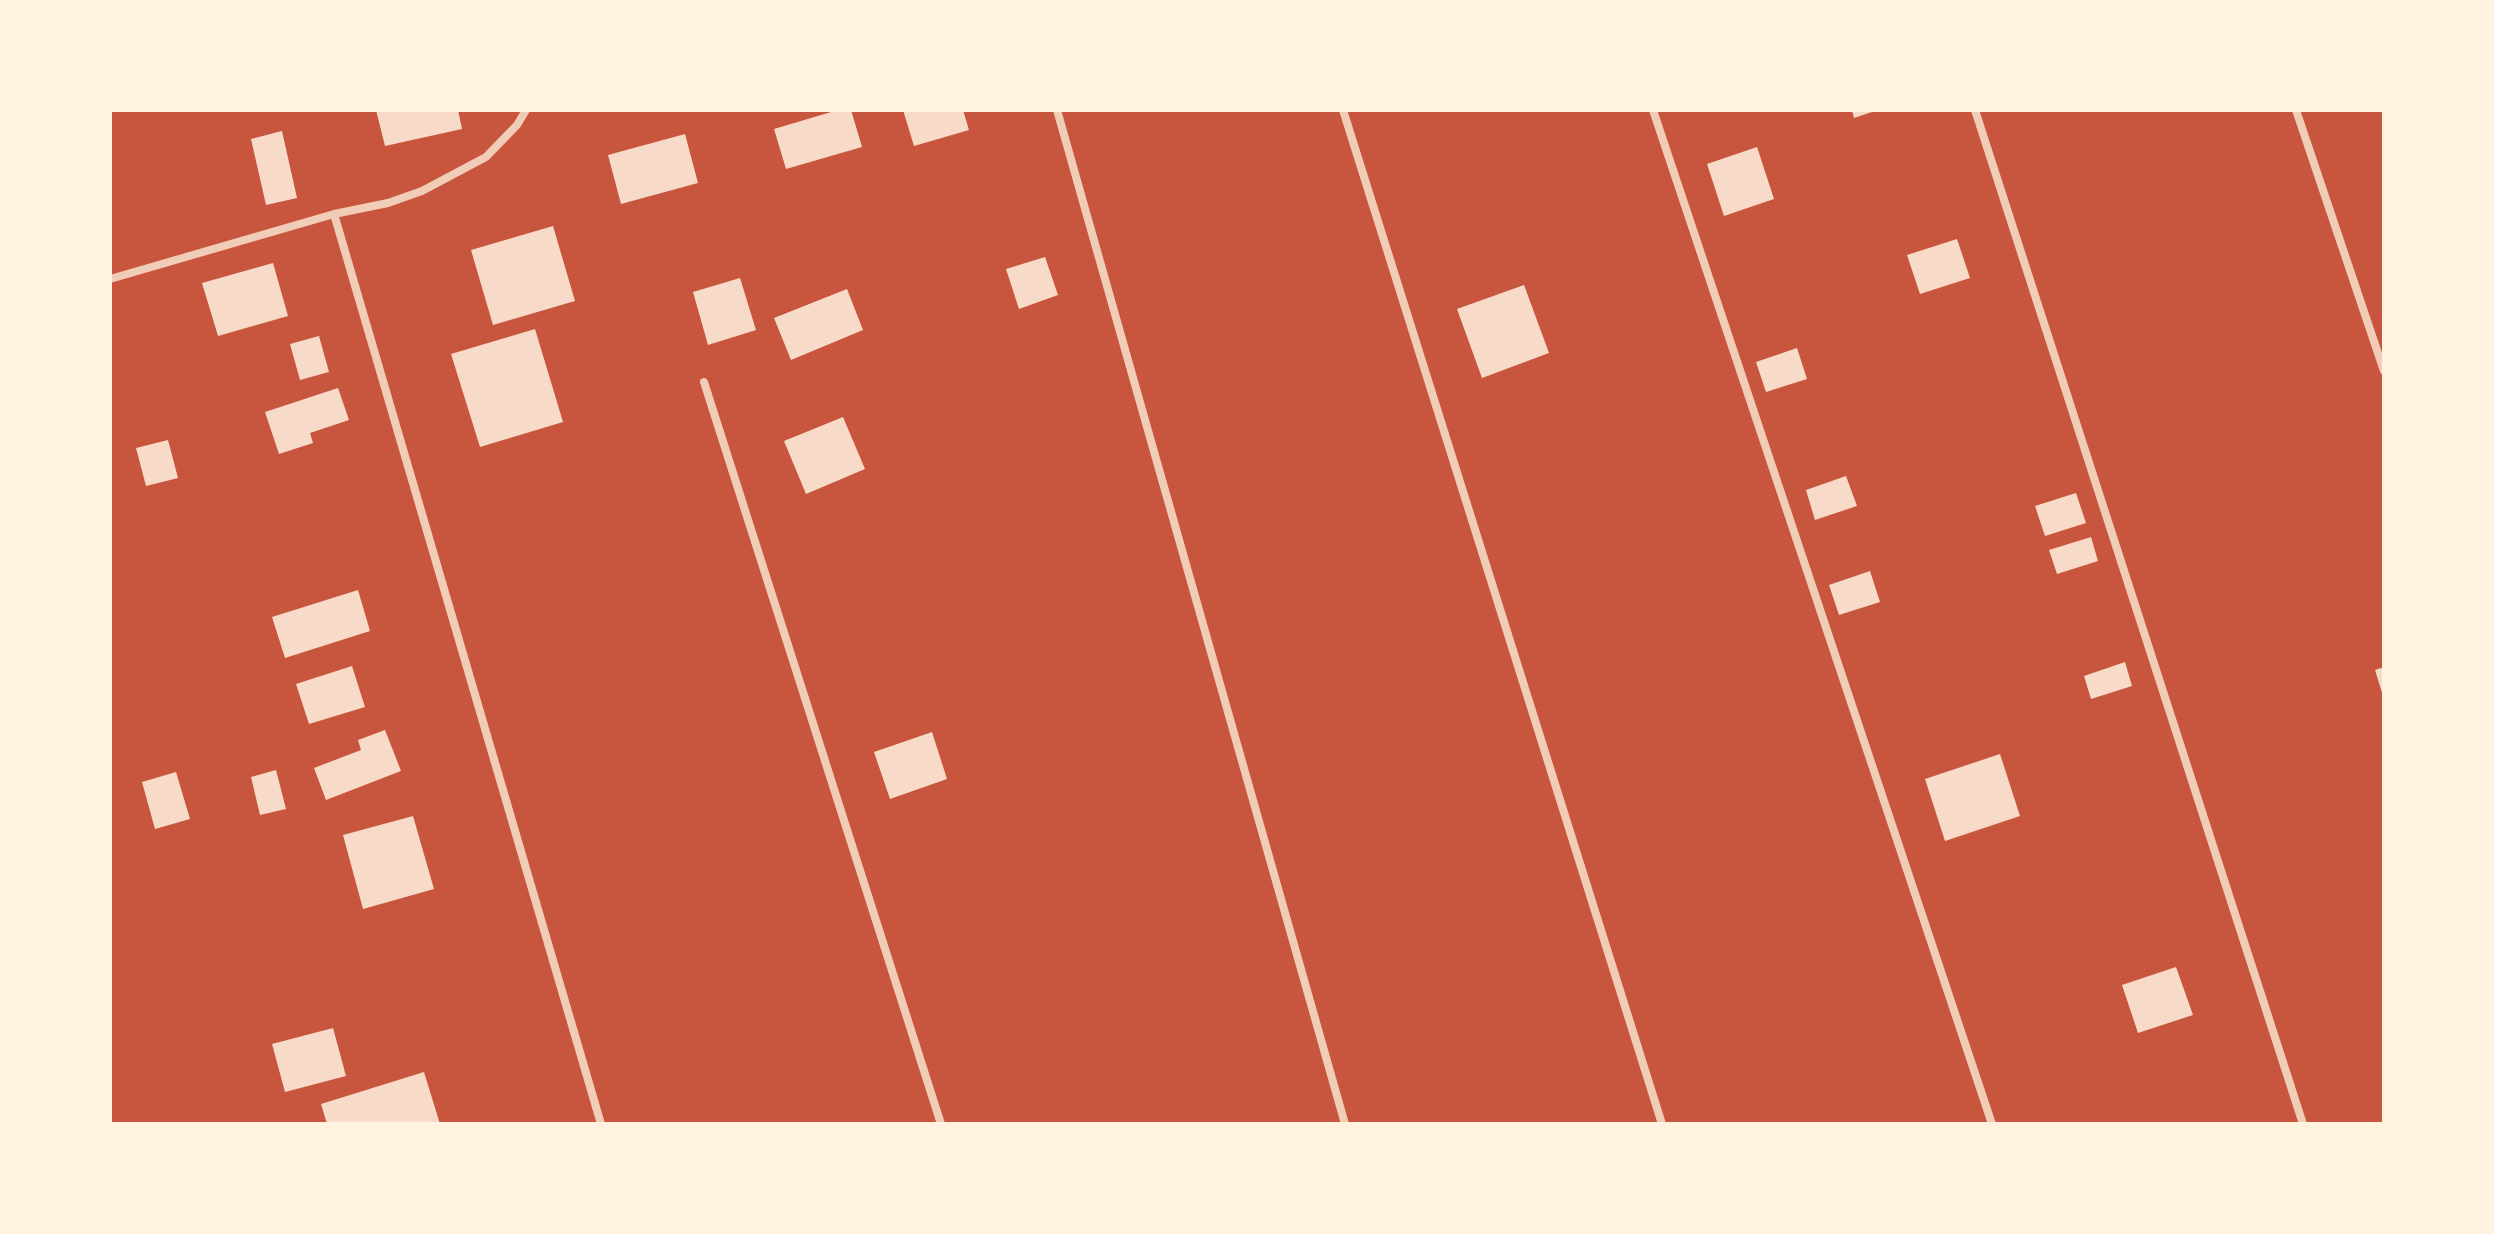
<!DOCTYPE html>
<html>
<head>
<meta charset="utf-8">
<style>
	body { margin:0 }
	#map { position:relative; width:2494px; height:1234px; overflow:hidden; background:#c8553d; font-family:Inter,sans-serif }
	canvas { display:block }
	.frame { position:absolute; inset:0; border:112px solid #fff3e0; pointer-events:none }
</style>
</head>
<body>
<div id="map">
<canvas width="2494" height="1234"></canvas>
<div class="frame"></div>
</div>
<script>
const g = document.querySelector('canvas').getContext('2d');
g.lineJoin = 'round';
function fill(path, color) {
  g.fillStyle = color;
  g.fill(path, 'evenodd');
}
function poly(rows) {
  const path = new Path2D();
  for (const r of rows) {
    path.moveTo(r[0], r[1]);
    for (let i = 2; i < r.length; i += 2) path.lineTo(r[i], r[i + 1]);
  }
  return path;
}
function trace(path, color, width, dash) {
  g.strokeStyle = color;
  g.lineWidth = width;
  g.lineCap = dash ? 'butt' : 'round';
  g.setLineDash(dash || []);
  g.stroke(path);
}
fill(poly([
	[376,110,458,110,462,129,385,146],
	[838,110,851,110,862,147,786,169,774,129],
	[903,110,963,110,969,130,914,146],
	[1852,110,1875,110,1875,111,1854,118],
	[282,131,297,198,266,205,251,139],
	[685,134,698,183,621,204,608,155],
	[1757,147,1774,199,1724,216,1707,164],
	[553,226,575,301,493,325,471,250],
	[1957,239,1970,278,1920,294,1907,255],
	[1045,257,1058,295,1019,309,1006,269],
	[273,263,288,316,218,336,202,283],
	[740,278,756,330,708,345,693,292],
	[1524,285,1549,353,1482,378,1457,309],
	[847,289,863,330,791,360,774,318],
	[535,329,563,422,480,447,451,354],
	[319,336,329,372,300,380,290,344],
	[1797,348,1807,379,1766,392,1756,362],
	[338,388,349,420,310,433,313,443,279,454,265,412],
	[843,417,865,469,806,494,784,441],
	[168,440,178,478,146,486,136,448],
	[1846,476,1857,506,1815,520,1806,490],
	[2076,493,2086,523,2045,536,2035,506],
	[2091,537,2098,561,2057,574,2049,550],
	[1870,571,1880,602,1839,615,1829,585],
	[358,590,370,631,285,658,272,617],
	[2125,662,2132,686,2091,699,2084,676],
	[352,666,365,707,309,724,296,684],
	[2384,667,2384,696,2383,696,2375,670],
	[385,730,401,771,326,800,314,768,361,750,358,740],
	[932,732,947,779,890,799,874,752],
	[2000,754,2020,816,1945,841,1925,779],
	[276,770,286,809,260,815,251,777],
	[176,772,190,819,155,829,142,782],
	[413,816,434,889,363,909,343,835],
	[2176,967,2193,1015,2138,1033,2122,985],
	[333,1028,346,1076,285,1092,272,1044],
	[424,1072,440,1124,327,1124,321,1104]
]), '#f7dbc8');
trace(poly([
	[1057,110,1345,1124],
	[1343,110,1662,1124],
	[1653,110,1992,1124],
	[1975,110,2303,1124],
	[2296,110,2384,371],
	[334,214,601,1124],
	[110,279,334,214,388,203,422,191,486,157,517,125,526,110],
	[704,382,941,1124]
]), '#f1ccb7', 8);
</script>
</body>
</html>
